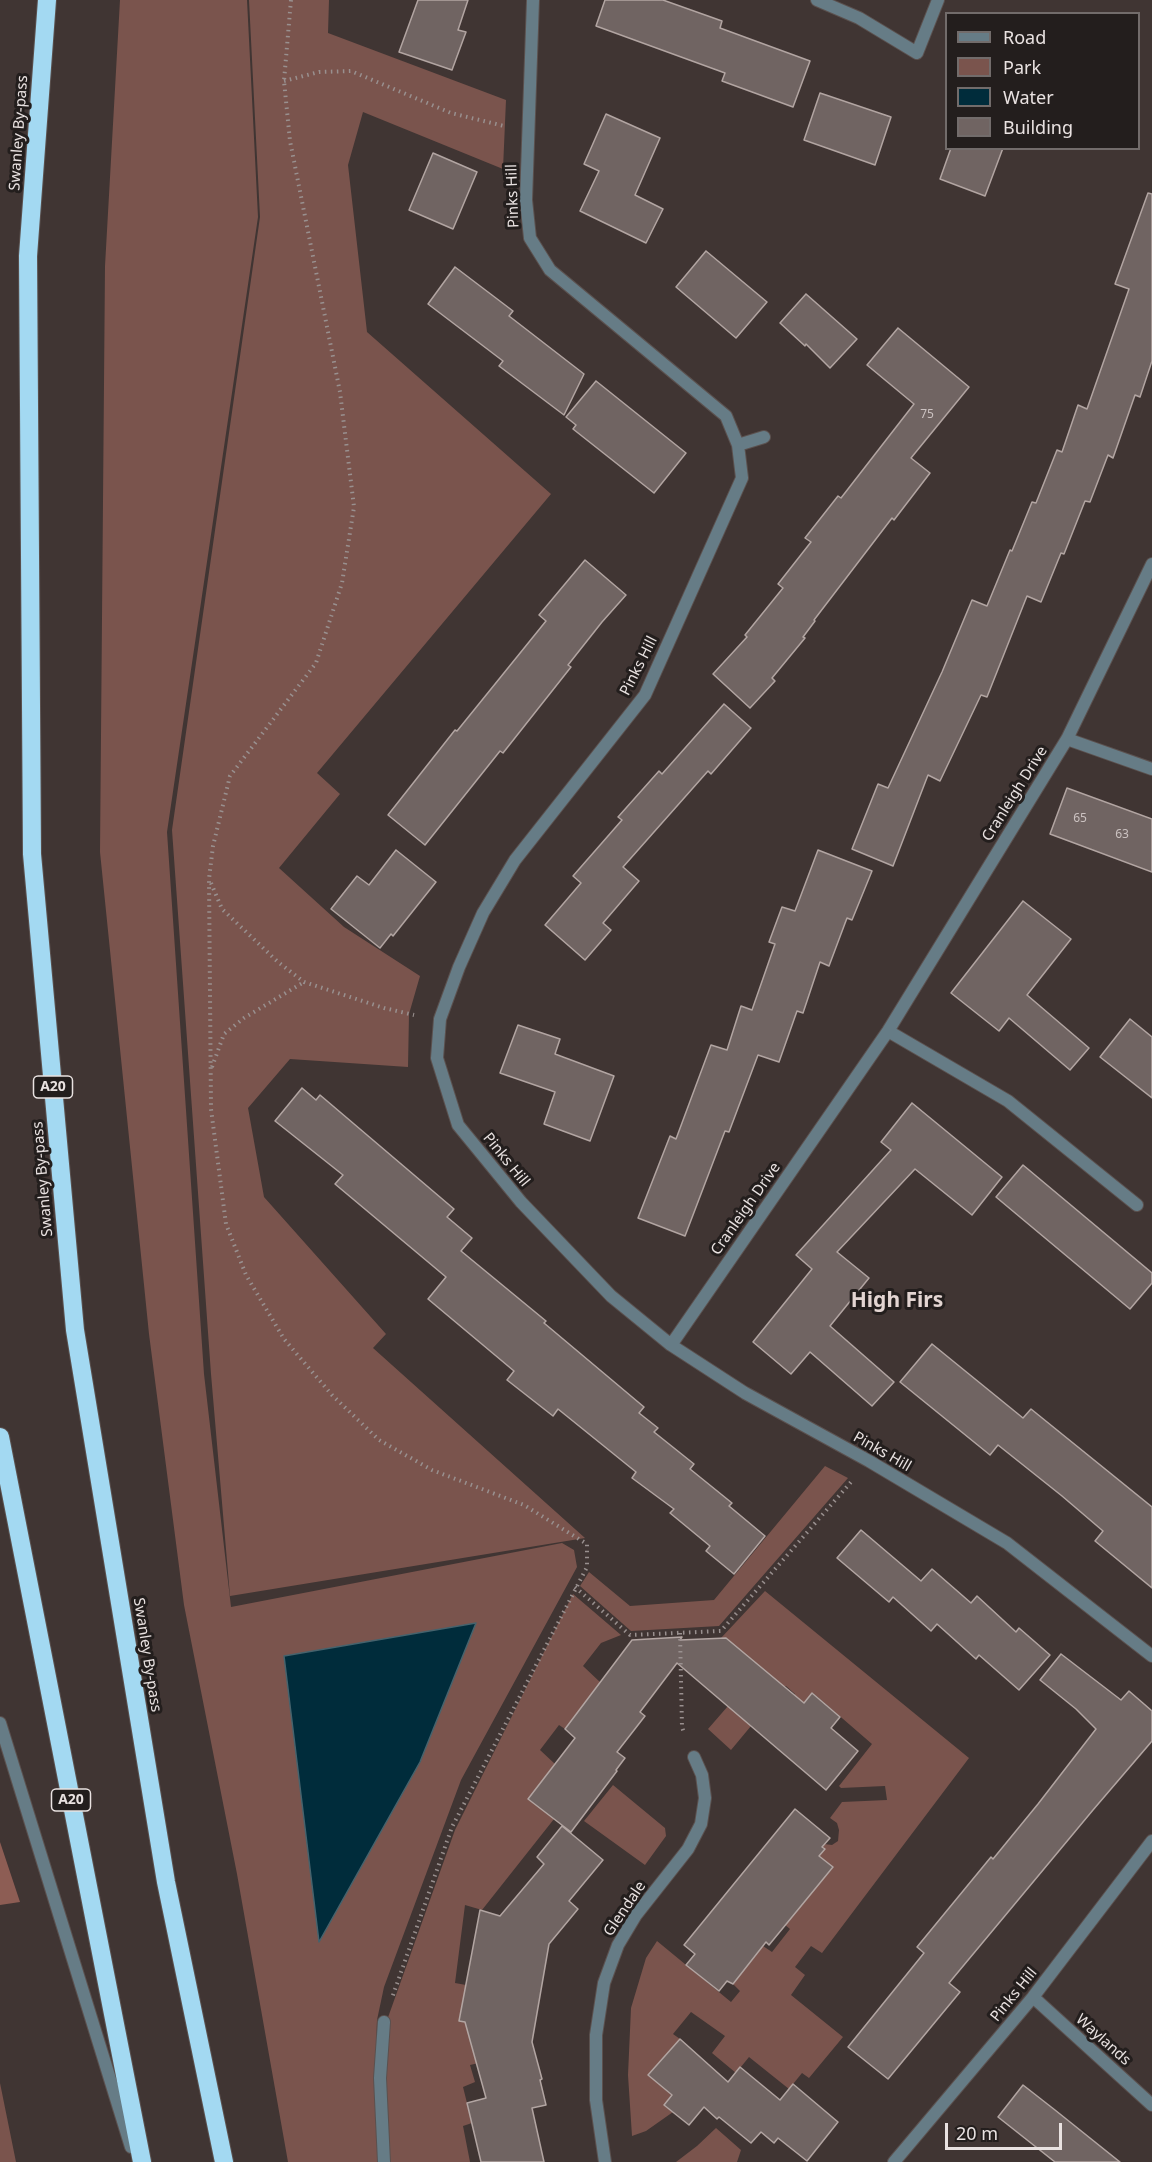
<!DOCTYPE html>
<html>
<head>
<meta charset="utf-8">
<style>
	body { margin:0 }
	#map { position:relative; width:1152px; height:2162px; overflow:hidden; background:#403533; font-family:"Noto Sans",sans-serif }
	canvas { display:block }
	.legend { position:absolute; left:945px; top:12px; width:195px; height:138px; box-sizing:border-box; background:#231e1d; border:2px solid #726c6b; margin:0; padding:8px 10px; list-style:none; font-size:18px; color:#e9e2e1 }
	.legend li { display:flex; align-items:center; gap:12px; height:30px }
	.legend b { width:30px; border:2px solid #726c6b }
	.scale { position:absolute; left:945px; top:2123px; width:117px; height:27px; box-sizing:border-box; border:3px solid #e9e2e1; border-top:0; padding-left:8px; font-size:18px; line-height:21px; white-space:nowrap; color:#e9e2e1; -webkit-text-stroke:4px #231e1d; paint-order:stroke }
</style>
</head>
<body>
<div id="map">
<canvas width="1152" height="2162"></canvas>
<ul class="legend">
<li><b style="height:8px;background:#667c86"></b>Road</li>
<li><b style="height:16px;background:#7a544d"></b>Park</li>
<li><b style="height:16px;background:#002c3b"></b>Water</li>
<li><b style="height:16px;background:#706462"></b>Building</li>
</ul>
<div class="scale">20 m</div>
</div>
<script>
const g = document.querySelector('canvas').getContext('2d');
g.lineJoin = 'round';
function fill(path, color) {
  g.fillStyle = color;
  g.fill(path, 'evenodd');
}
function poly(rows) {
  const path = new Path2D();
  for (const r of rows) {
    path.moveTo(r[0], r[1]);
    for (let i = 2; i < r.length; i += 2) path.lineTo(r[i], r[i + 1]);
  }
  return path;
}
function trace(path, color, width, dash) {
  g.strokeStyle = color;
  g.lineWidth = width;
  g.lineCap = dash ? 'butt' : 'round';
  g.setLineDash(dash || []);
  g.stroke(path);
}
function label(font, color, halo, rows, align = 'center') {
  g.font = font + ' "Noto Sans",sans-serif';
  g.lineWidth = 6;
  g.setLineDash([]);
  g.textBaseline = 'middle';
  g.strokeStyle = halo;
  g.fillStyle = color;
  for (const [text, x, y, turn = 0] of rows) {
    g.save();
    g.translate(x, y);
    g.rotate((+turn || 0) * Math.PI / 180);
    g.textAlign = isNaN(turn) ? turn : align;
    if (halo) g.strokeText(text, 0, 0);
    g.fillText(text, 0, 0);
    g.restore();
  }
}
fill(poly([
	[120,0,247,0,258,217,167,832,204,1374,231,1607,562,1543,574,1550,577,1567,461,1780,384,1987,377,2020,375,2078,381,2162,288,2162,237,1874,184,1605,149,1334,100,852,105,266],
	[475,1624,420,1762,319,1941],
	[249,0,329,0,328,33,506,100,503,169,363,112,348,165,367,332,551,494,317,773,340,794,279,868,344,927,420,976,409,1014,408,1067,290,1059,248,1108,264,1197,386,1334,373,1348,585,1538,230,1596,211,1374,172,830,260,217],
	[825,1466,848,1478,719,1626,631,1631,580,1586,589,1572,630,1606,714,1600],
	[765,1591,969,1758,822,1953,811,1946,795,1967,805,1975,791,1995,843,2037,809,2078,802,2073,789,2089,749,2057,736,2073,712,2053,725,2036,691,2012,673,2034,680,2039,648,2075,671,2095,664,2105,673,2112,646,2131,632,2136,628,2075,631,2008,646,1958,657,1941,731,2002,740,1991,733,1984,754,1958,763,1946,772,1952,790,1929,772,1914,802,1878,815,1889,833,1868,819,1856,825,1849,822,1847,824,1844,832,1845,838,1841,839,1830,837,1823,830,1818,842,1802,887,1800,885,1786,841,1788,839,1786,872,1744,813,1693,802,1705,793,1697,795,1694,786,1686,784,1687,721,1638],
	[573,1594,621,1635,601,1643,583,1666,601,1683,565,1729,559,1725,540,1750,555,1764,528,1799,554,1819,482,1910,465,1905,455,1983,466,1985,477,2024,483,2062,470,2065,475,2082,463,2087,472,2123,463,2126,470,2162,388,2162,384,2079,386,2023,455,1830],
	[728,1706,751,1726,731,1750,708,1729],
	[613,1785,665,1828,666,1836,645,1865,584,1821],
	[0,2083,16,2162,0,2162],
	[716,2128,741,2150,737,2162,676,2162,697,2146]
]), '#7a544d');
fill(poly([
	[0,1842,20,1902,0,1905]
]), '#8d5d54');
const water = poly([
	[476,1623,420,1762,319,1942,284,1656,476,1623]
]);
fill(water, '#002c3b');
trace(water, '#46636d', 1.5);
const building = poly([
	[418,0,468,0,458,30,466,32,452,70,399,52,418,0],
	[605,0,663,0,722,21,720,28,810,61,793,107,722,81,725,73,596,26,605,0],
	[820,93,891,117,875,165,804,140,820,93],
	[606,114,660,138,635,195,663,209,646,243,580,211,599,171,584,164,606,114],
	[951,148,1003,148,985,196,940,179,951,148],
	[433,153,477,172,453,229,409,210,433,153],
	[1148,193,1152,194,1152,361,1140,397,1135,395,1113,458,1108,455,1090,502,1085,501,1064,554,1061,553,1041,602,1027,596,987,697,981,695,940,781,928,775,893,866,852,849,878,784,888,788,942,672,972,600,987,606,1010,550,1012,551,1032,502,1036,503,1057,450,1062,452,1078,405,1087,409,1129,289,1115,284,1148,193],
	[706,251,767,302,736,338,676,287,706,251],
	[455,267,513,311,509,316,584,374,564,415,499,366,503,361,428,304,455,267],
	[806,294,857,339,830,368,806,344,805,346,780,323,806,294],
	[898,328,969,387,911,458,930,473,894,520,892,518,814,620,815,621,803,637,805,638,772,678,775,681,750,708,713,674,747,637,745,635,783,588,778,584,811,542,805,538,838,496,841,498,914,404,867,365,898,328],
	[596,381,686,453,654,493,573,429,576,425,566,417,596,381],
	[585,560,626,595,602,622,568,665,571,667,503,753,500,751,425,845,388,815,455,730,457,731,546,621,539,615,585,560],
	[724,704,751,728,711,774,708,771,623,867,639,881,603,923,611,930,585,960,545,925,581,883,573,876,622,820,618,817,659,771,662,774,724,704],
	[1067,788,1152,819,1152,872,1050,834,1067,788],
	[396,850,436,882,393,936,391,934,380,948,331,909,357,876,369,885,396,850],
	[818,850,872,871,852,920,847,918,829,966,820,962,803,1013,797,1011,779,1062,758,1055,729,1132,725,1131,685,1236,638,1218,670,1136,676,1139,711,1045,727,1050,741,1006,752,1010,775,944,769,942,782,907,795,911,818,850],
	[1023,901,1071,939,1027,995,1089,1048,1070,1070,1009,1018,999,1031,951,993,1023,901],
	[1130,1019,1152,1037,1152,1098,1100,1057,1130,1019],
	[518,1025,560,1039,555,1054,614,1076,590,1141,544,1124,555,1092,500,1073,518,1025],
	[302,1088,316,1100,320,1095,454,1209,447,1217,472,1238,461,1251,546,1321,544,1323,644,1407,639,1413,658,1428,654,1432,694,1464,690,1469,732,1503,729,1506,765,1536,734,1574,706,1551,710,1546,670,1513,674,1509,632,1478,636,1472,558,1409,553,1416,507,1380,514,1371,428,1299,446,1277,335,1184,343,1175,275,1121,302,1088],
	[912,1103,1002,1177,972,1215,915,1169,837,1252,869,1278,830,1326,894,1382,872,1406,810,1352,791,1374,753,1342,812,1269,796,1255,891,1150,881,1142,912,1103],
	[1023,1165,1152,1273,1152,1283,1130,1309,996,1197,1023,1165],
	[932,1344,1023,1418,1031,1409,1152,1507,1152,1588,1095,1541,1103,1531,1062,1496,998,1445,990,1455,900,1382,932,1344],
	[861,1530,921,1581,932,1569,971,1603,977,1596,1016,1632,1019,1628,1050,1655,1019,1690,979,1655,976,1659,937,1624,931,1631,893,1597,889,1602,837,1558,861,1530],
	[682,1637,680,1640,726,1638,804,1703,812,1693,840,1717,831,1728,858,1751,826,1790,677,1663,640,1712,645,1716,617,1752,625,1758,616,1770,617,1771,571,1832,528,1799,575,1738,565,1729,632,1640,682,1637],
	[1061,1654,1121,1700,1129,1691,1152,1711,1152,1741,1093,1810,949,1983,960,1992,888,2079,848,2047,924,1953,917,1947,991,1857,993,1859,1038,1804,1096,1729,1076,1709,1040,1680,1061,1654],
	[795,1809,830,1838,822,1847,825,1849,819,1856,833,1867,769,1945,766,1942,733,1984,727,1981,719,1991,686,1965,695,1954,684,1945,795,1809],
	[562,1826,603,1860,569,1901,578,1909,549,1944,532,2042,542,2079,540,2080,546,2105,532,2108,544,2162,481,2162,467,2103,486,2098,465,2022,459,2021,480,1910,500,1916,544,1864,537,1857,562,1826],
	[680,2039,728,2082,740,2067,780,2100,793,2084,838,2122,807,2161,778,2138,774,2143,761,2132,751,2143,719,2117,717,2119,704,2107,689,2125,664,2105,672,2095,648,2075,680,2039],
	[1023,2085,1055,2110,1120,2162,1055,2162,998,2117,1023,2085]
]);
fill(building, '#706462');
trace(building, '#b2a5a2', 1.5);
const lane = poly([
	[0,1723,131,2147],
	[384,2022,380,2078,384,2162]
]);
const street = poly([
	[533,0,526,200,530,238,550,270,726,416,738,445,742,478,645,695,515,860,483,913,459,967,440,1019,437,1058,458,1125,521,1202,611,1296,671,1345,745,1393,869,1461,1007,1543,1152,1656],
	[817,0,859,18,917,53,938,0],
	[738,445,764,437],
	[1067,739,1152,769],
	[888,1031,1008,1101,1137,1205],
	[671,1345,888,1031,1067,739,1152,564],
	[1033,1997,1152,2105],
	[605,2162,596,2100,596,2035,604,1983,618,1945,636,1915,688,1849,701,1824,705,1798,702,1775,694,1757],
	[894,2162,1033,1997,1152,1841]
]);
const highway = poly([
	[47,0,28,256,32,854,75,1330,166,1882,224,2162],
	[0,1437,142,2162]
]);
trace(lane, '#5b514f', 14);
trace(street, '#5b514f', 14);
trace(highway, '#5b514f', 20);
trace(poly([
	[291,0,284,81,290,141,340,392,354,507,342,583,316,663,230,776,213,846,209,879,211,1109,226,1224,246,1275,284,1339,332,1395,379,1440,432,1470,524,1505,587,1544,587,1567,452,1827,392,1998],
	[284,81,319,72,351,71,451,113,504,126],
	[211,883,222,909,278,962,304,982,384,1008,414,1015],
	[212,1067,224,1034,244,1018,304,982],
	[575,1587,630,1635,721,1631,851,1482],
	[680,1633,682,1727,684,1733]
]), '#99908f', 4, [1.5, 4.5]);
trace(lane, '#667c86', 12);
trace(street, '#667c86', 12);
trace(highway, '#a3d9f2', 18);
label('12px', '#cbc2c1', null, [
	["75",927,415],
	["65",1080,819],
	["63",1122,835]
]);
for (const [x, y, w] of [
	[53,1087,39],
	[71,1800,39]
]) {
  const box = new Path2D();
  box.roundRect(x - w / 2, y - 11, w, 22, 4.5);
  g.fillStyle = '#231e1d';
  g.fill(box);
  trace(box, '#e9e2e1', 1.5);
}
label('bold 14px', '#e9e2e1', null, [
	["A20",53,1087],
	["A20",71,1800]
]);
label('15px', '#e9e2e1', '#231e1d', [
	["Swanley By-pass",19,133,-86],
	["Pinks Hill",513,196,-92],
	["Pinks Hill",639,666,-63],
	["Cranleigh Drive",1015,794,-58],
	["Pinks Hill",506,1160,51],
	["Swanley By-pass",43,1179,-95],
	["Cranleigh Drive",746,1209,-55],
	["Pinks Hill",882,1452,30],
	["Swanley By-pass",147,1655,81],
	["Glendale",625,1909,-56],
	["Pinks Hill",1014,1995,-51],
	["Waylands",1103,2040,42]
]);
label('bold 21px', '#e3d5d2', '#231e1d', [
	["High Firs",897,1301]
]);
</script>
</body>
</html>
